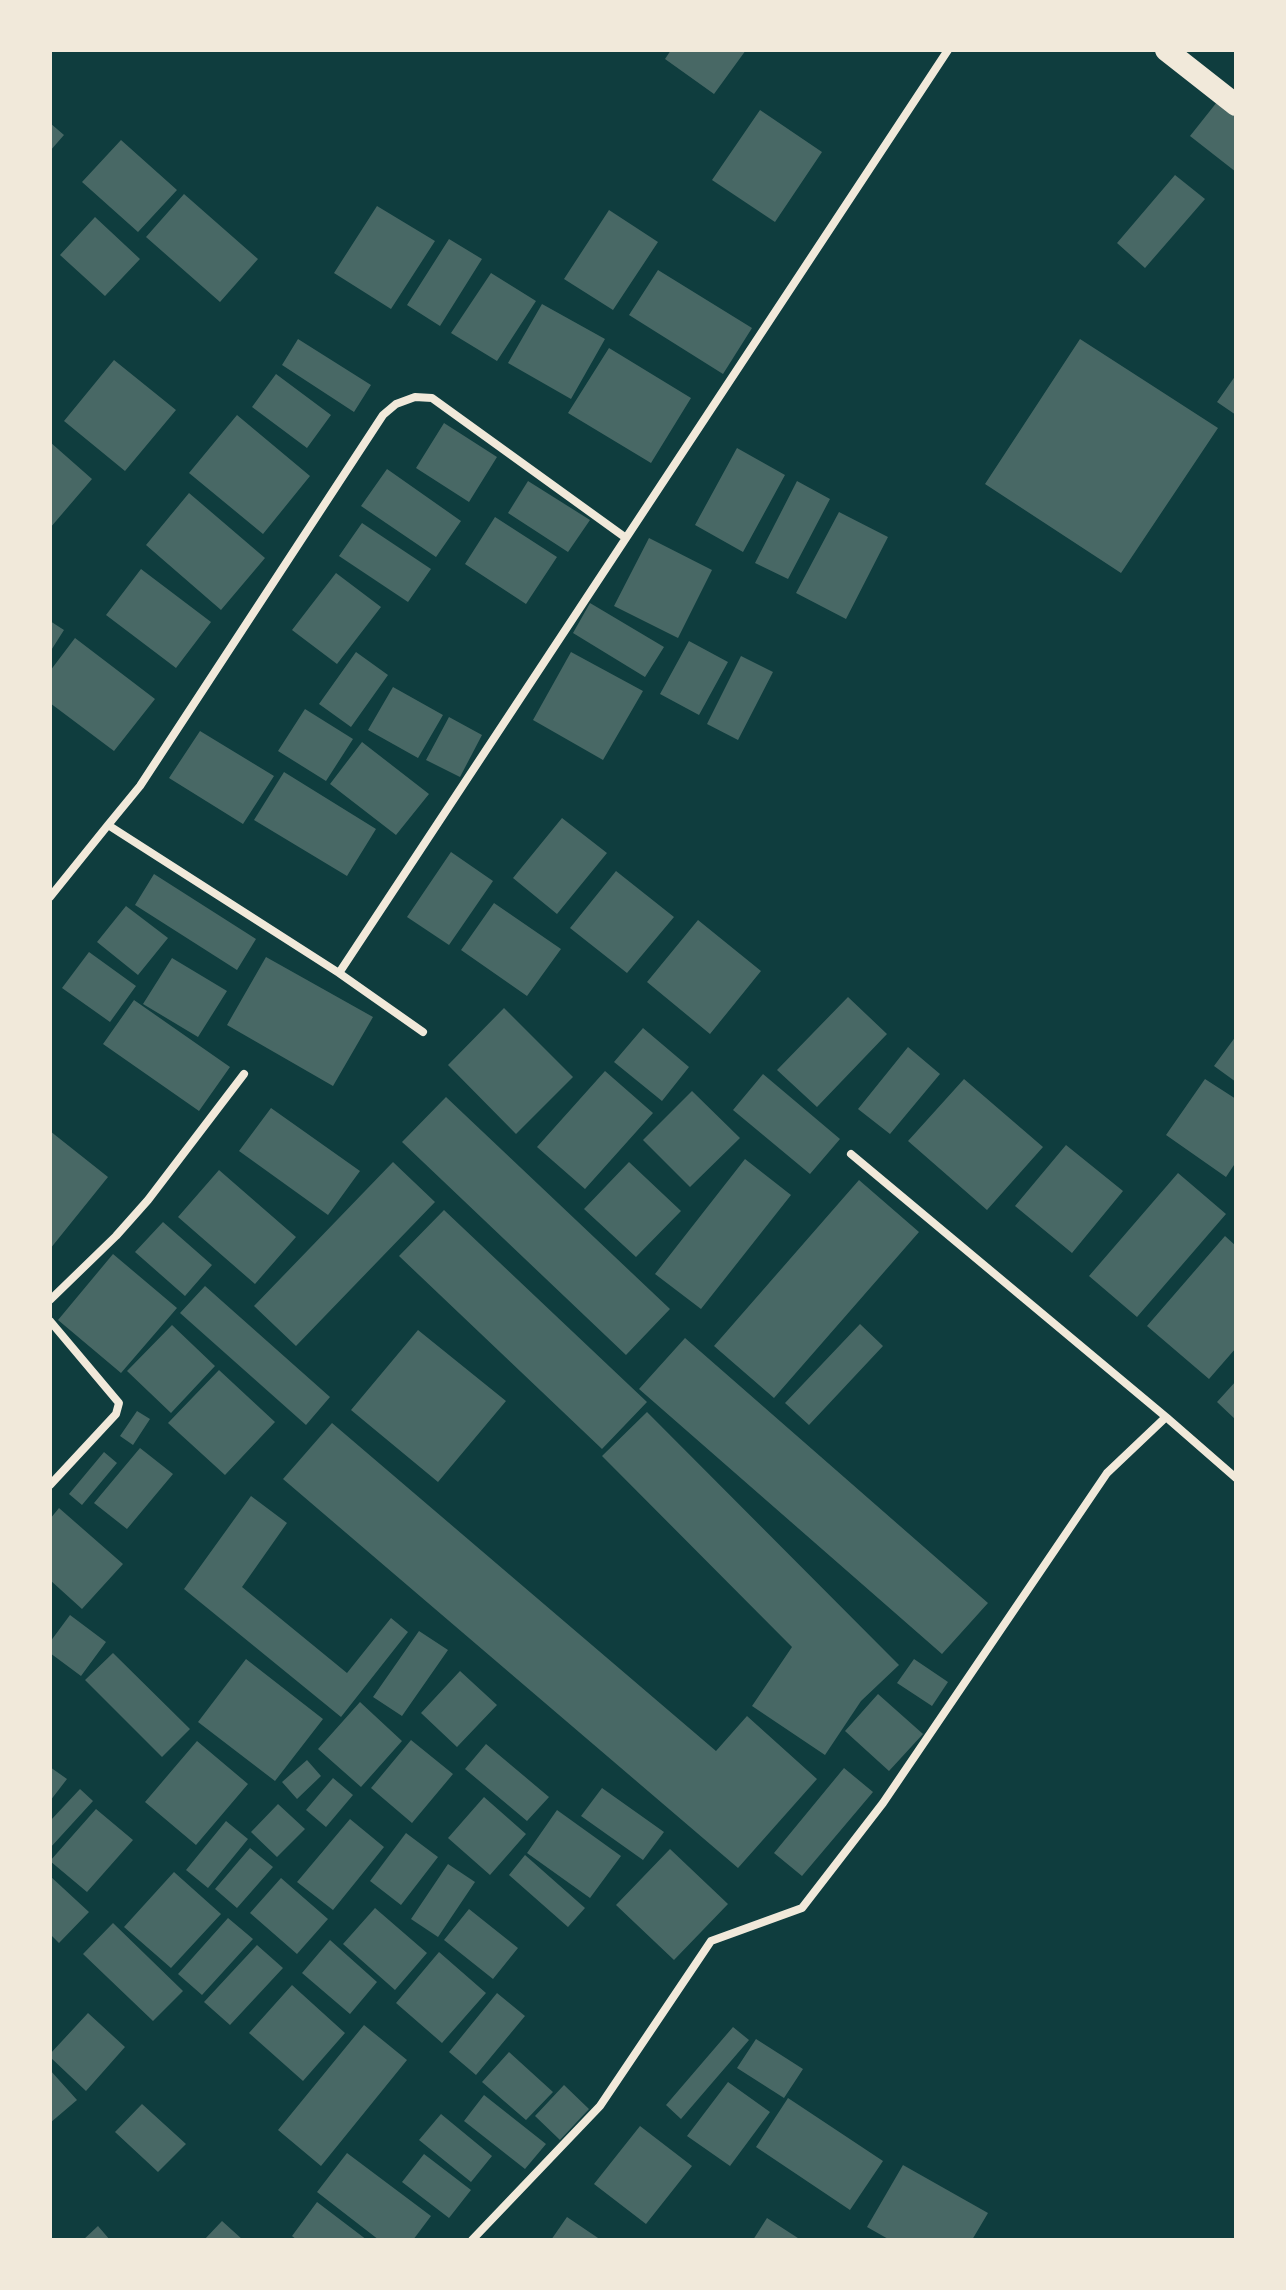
<!DOCTYPE html>
<html>
<head>
<meta charset="utf-8">
<style>
	body { margin:0 }
	#map { position:relative; width:1286px; height:2290px; overflow:hidden; background:#0f3d3e; font-family:Overpass,sans-serif }
	canvas { display:block }
	.frame { position:absolute; inset:0; border:52px solid #f1e9da; pointer-events:none }
</style>
</head>
<body>
<div id="map">
<canvas width="1286" height="2290"></canvas>
<div class="frame"></div>
</div>
<script>
const g = document.querySelector('canvas').getContext('2d');
g.lineJoin = 'round';
function fill(path, color) {
  g.fillStyle = color;
  g.fill(path, 'evenodd');
}
function poly(rows) {
  const path = new Path2D();
  for (const r of rows) {
    path.moveTo(r[0], r[1]);
    for (let i = 2; i < r.length; i += 2) path.lineTo(r[i], r[i + 1]);
  }
  return path;
}
function trace(path, color, width, dash) {
  g.strokeStyle = color;
  g.lineWidth = width;
  g.lineCap = dash ? 'butt' : 'round';
  g.setLineDash(dash || []);
  g.stroke(path);
}
fill(poly([
	[671,50,746,50,714,94,665,59],
	[1217,102,1236,117,1236,172,1190,136],
	[760,110,822,152,775,222,712,180],
	[50,123,64,135,50,151],
	[121,140,177,190,138,232,82,182],
	[1175,175,1205,199,1145,268,1117,243],
	[184,194,258,259,220,302,146,237],
	[377,206,435,241,391,309,334,273],
	[609,210,658,242,613,310,564,279],
	[95,217,140,259,105,296,60,255],
	[449,239,482,259,440,326,407,305],
	[658,270,752,328,723,374,629,315],
	[491,273,536,301,497,361,451,333],
	[542,304,605,339,571,399,508,363],
	[298,339,371,385,354,412,282,365],
	[1080,339,1218,428,1121,573,985,484],
	[609,348,691,398,651,463,568,413],
	[114,360,176,410,125,471,64,421],
	[276,374,331,415,307,448,252,407],
	[1236,375,1236,415,1217,402],
	[237,415,310,476,263,534,189,473],
	[444,423,497,457,469,502,416,468],
	[50,442,92,479,50,528],
	[737,448,785,475,743,552,695,525],
	[387,469,461,521,436,557,361,506],
	[528,481,590,520,568,552,508,513],
	[797,481,830,499,788,579,755,563],
	[189,493,265,558,221,610,146,545],
	[839,512,888,537,846,619,796,593],
	[495,517,557,557,526,604,465,564],
	[362,523,431,569,408,602,339,556],
	[649,538,712,570,678,638,614,606],
	[141,569,211,622,176,668,106,615],
	[336,573,381,607,337,664,292,630],
	[590,603,664,647,645,677,573,633],
	[50,621,64,630,50,652],
	[75,638,155,699,114,751,50,703,50,671],
	[689,641,728,662,699,715,660,694],
	[356,652,388,675,351,727,319,704],
	[571,652,643,691,603,760,533,720],
	[741,656,773,672,738,740,707,724],
	[393,687,443,715,418,758,368,730],
	[305,709,353,739,326,781,278,751],
	[449,717,482,735,460,777,426,760],
	[200,731,274,776,243,824,169,778],
	[362,742,429,794,396,835,330,784],
	[284,772,376,829,347,876,254,820],
	[562,818,607,853,557,914,513,878],
	[451,852,493,881,449,945,407,917],
	[616,871,674,917,627,973,570,928],
	[154,874,256,939,237,970,135,905],
	[494,903,561,949,527,996,461,950],
	[126,906,168,938,138,975,97,942],
	[698,920,761,971,710,1034,647,982],
	[89,952,136,986,110,1022,62,988],
	[266,957,373,1017,333,1086,227,1025],
	[172,958,227,991,198,1037,143,1004],
	[848,997,887,1034,817,1107,777,1070],
	[134,1000,230,1067,199,1111,103,1044],
	[504,1008,573,1077,516,1134,448,1065],
	[643,1028,689,1067,662,1101,614,1062],
	[1236,1036,1236,1082,1214,1066],
	[908,1047,940,1074,890,1134,858,1109],
	[605,1071,653,1113,585,1189,537,1147],
	[763,1074,840,1139,810,1174,733,1110],
	[964,1079,1043,1147,987,1210,908,1141],
	[1205,1079,1236,1099,1236,1162,1226,1177,1166,1135],
	[692,1091,740,1138,690,1187,643,1140],
	[446,1097,670,1309,626,1355,402,1142],
	[271,1108,360,1171,328,1215,239,1151],
	[50,1131,108,1177,50,1249],
	[1066,1145,1123,1191,1072,1253,1015,1206],
	[745,1159,791,1195,701,1309,655,1274],
	[393,1162,435,1202,296,1346,254,1306],
	[629,1162,681,1211,636,1257,584,1209],
	[219,1170,296,1237,255,1284,178,1217],
	[1178,1173,1226,1214,1137,1317,1089,1276],
	[859,1180,919,1232,774,1398,714,1346],
	[444,1210,647,1402,602,1449,399,1256],
	[163,1222,212,1265,185,1296,135,1252],
	[1225,1236,1236,1246,1236,1348,1209,1379,1147,1326],
	[113,1254,177,1308,121,1373,58,1320],
	[205,1286,330,1397,306,1425,180,1313],
	[860,1324,883,1346,809,1425,785,1403],
	[172,1325,215,1366,171,1413,127,1371],
	[418,1330,506,1401,438,1482,351,1410],
	[685,1338,988,1603,942,1654,639,1389],
	[219,1370,275,1422,225,1475,168,1423],
	[1236,1381,1236,1420,1217,1402],
	[137,1411,150,1419,133,1445,120,1436],
	[647,1412,899,1665,861,1701,825,1755,752,1706,792,1647,602,1456],
	[332,1423,716,1751,747,1716,817,1779,738,1868,283,1479],
	[140,1448,173,1474,127,1529,94,1503],
	[104,1452,117,1463,82,1505,69,1494],
	[251,1496,287,1523,242,1587,347,1673,391,1618,408,1632,341,1717,184,1589],
	[59,1508,123,1564,82,1609,50,1580,50,1519],
	[70,1615,106,1642,81,1676,50,1653,50,1642],
	[419,1631,448,1650,402,1716,373,1697],
	[113,1653,190,1729,162,1757,85,1680],
	[246,1659,323,1719,275,1781,198,1722],
	[914,1659,948,1682,932,1706,897,1683],
	[460,1671,497,1705,457,1747,421,1713],
	[878,1694,923,1734,889,1771,845,1731],
	[360,1702,402,1741,361,1787,318,1749],
	[411,1740,453,1774,412,1823,371,1788],
	[197,1741,248,1784,196,1845,145,1802],
	[486,1744,549,1797,527,1821,465,1769],
	[307,1760,321,1776,297,1799,282,1782],
	[50,1767,67,1779,50,1801],
	[844,1768,873,1792,802,1876,774,1853],
	[333,1778,353,1795,326,1827,306,1810],
	[602,1788,664,1832,643,1860,581,1816],
	[80,1789,93,1801,50,1848,50,1821],
	[484,1797,526,1834,490,1875,448,1838],
	[278,1804,305,1829,277,1857,251,1832],
	[96,1809,133,1840,87,1892,50,1861],
	[557,1810,621,1856,590,1898,527,1853],
	[350,1819,384,1847,333,1910,297,1882],
	[226,1821,248,1839,208,1888,186,1870],
	[406,1833,438,1857,401,1905,370,1881],
	[250,1848,273,1867,237,1908,215,1889],
	[670,1849,728,1904,674,1960,616,1905],
	[525,1855,585,1908,568,1927,509,1875],
	[448,1864,475,1882,438,1937,411,1919],
	[174,1872,221,1914,171,1968,124,1927],
	[50,1876,89,1912,59,1943,50,1934],
	[281,1878,328,1919,297,1954,250,1913],
	[375,1908,427,1953,395,1990,343,1944],
	[469,1909,518,1948,493,1979,444,1940],
	[228,1918,253,1939,202,1995,178,1974],
	[113,1923,183,1991,153,2021,83,1954],
	[330,1940,377,1982,350,2014,302,1973],
	[257,1945,283,1968,230,2025,204,2002],
	[439,1952,486,1993,442,2043,396,2003],
	[292,1985,345,2033,303,2081,249,2033],
	[497,1993,525,2016,476,2075,449,2052],
	[88,2013,125,2047,86,2091,50,2057,50,2054],
	[364,2025,407,2060,321,2166,278,2130],
	[733,2027,749,2040,681,2119,666,2105],
	[756,2039,803,2069,784,2098,737,2068],
	[509,2052,553,2092,526,2120,482,2082],
	[50,2070,77,2100,50,2123],
	[728,2082,770,2112,730,2166,687,2136],
	[564,2085,589,2109,560,2140,535,2116],
	[484,2095,546,2144,525,2169,464,2121],
	[788,2098,883,2161,850,2210,756,2147],
	[142,2104,186,2144,158,2172,115,2132],
	[441,2114,492,2156,471,2182,419,2140],
	[640,2126,692,2166,646,2224,594,2184],
	[347,2153,431,2216,413,2240,379,2240,317,2192],
	[424,2154,471,2190,449,2218,402,2182],
	[903,2165,988,2213,972,2240,890,2240,867,2227],
	[317,2202,367,2240,297,2240,292,2236],
	[567,2217,601,2240,551,2240],
	[767,2218,801,2240,753,2240],
	[222,2221,243,2240,204,2240],
	[98,2226,110,2240,83,2240]
]), '#486865');
trace(poly([
	[50,897,108,825],
	[339,973,948,50],
	[423,1032,339,973,108,825,140,786,383,415,396,404,415,397,432,398,626,538],
	[851,1154,1166,1417],
	[50,1300,116,1236,148,1200,244,1074],
	[50,1321,119,1403,116,1414,50,1485],
	[472,2240,600,2106,711,1941,802,1908,883,1803,1107,1473,1166,1417,1236,1478]
]), '#f1e9da', 8);
trace(poly([
	[1166,50,1236,105]
]), '#f1e9da', 22);
</script>
</body>
</html>
